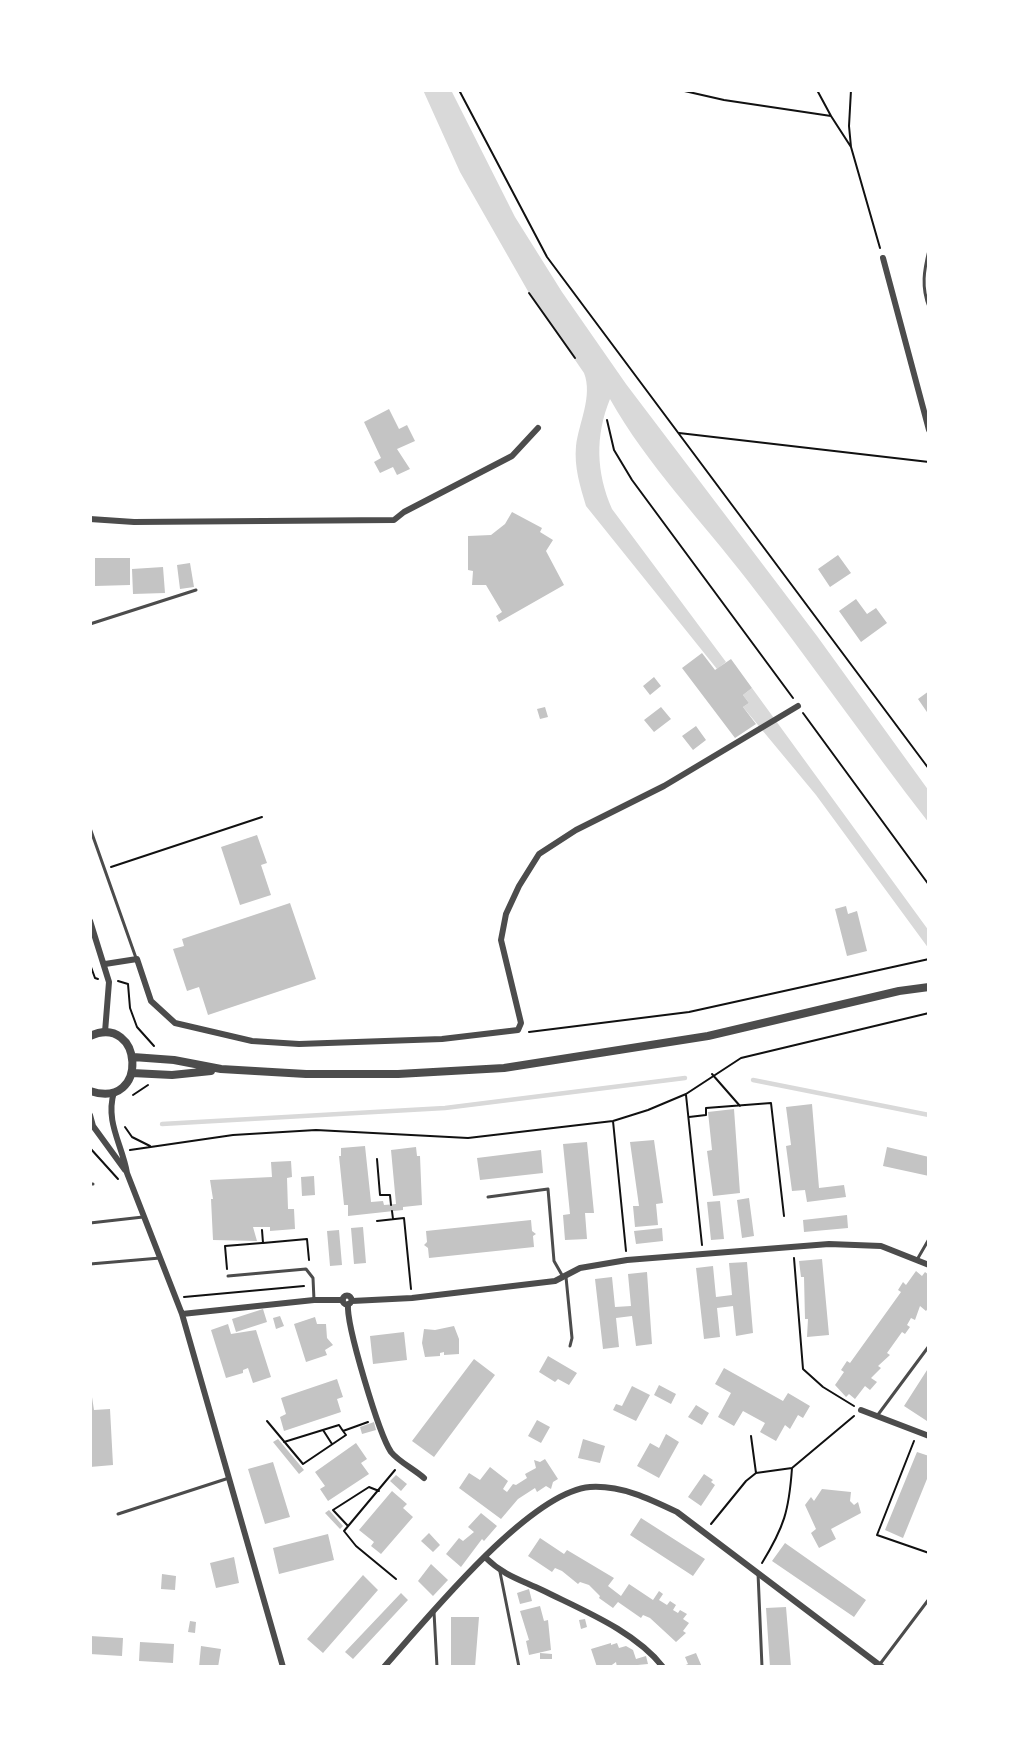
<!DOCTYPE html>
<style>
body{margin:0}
#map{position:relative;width:1019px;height:1757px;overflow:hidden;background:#fff;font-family:"IBM Plex Serif",serif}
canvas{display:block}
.frame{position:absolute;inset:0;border:92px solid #fff;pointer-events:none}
</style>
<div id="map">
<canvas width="1019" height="1757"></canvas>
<div class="frame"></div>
</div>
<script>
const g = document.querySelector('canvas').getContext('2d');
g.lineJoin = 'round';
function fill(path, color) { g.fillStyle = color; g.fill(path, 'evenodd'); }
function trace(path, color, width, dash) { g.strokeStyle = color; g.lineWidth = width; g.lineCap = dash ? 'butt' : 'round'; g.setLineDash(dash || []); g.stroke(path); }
fill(new Path2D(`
 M423 90H451L515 217 562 292 626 384 817 636 929 791V823C867 743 810 661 748 581 702 521 647 465 610 399 595 436 596 472 612 509L726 662 717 669 586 506C580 486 574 467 576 446 579 422 593 396 584 373L529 293 460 172Z
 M752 688 929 931V949L816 795 743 707 749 703 743 695Z`), '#d9d9d9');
trace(new Path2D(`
 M753 1080 929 1115
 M162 1124 445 1108 685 1078`), '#d9d9d9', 4.5);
fill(new Path2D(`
 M389 409 399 429 407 425 415 441 397 449 410 469 397 475 393 467 380 473 374 462 381 458 364 422Z
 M512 512 542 528 540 532 553 540 546 551 564 585 499 622 496 616 502 612 486 585H472L473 571 468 570V536L491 535 505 524Z
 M838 555 851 573 830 587 818 569Z
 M95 558H130V585L95 586Z
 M190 563 194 587 180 589 177 565Z
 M163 567 165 593 133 594 132 569Z
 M856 599 867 614 876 608 887 623 861 642 839 611Z
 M702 653 715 670 731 659 752 688 743 695 749 703 743 707 756 724 735 738 682 668Z
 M654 677 661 686 650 695 643 686Z
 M929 691V715L918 699Z
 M545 707 548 717 540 719 537 709Z
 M661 707 671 719 654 732 644 720Z
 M696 726 706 740 693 750 682 736Z
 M257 835 267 863 261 865 271 895 240 905 221 847Z
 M290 903 316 979 208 1015 199 987 187 991 173 949 184 946 182 939Z
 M846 906 848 914 857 911 867 951 847 956 835 909Z
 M812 1104 819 1188 844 1185 846 1197 807 1202 805 1190 792 1191 786 1146 791 1145 786 1107Z
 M734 1109 740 1193 713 1196 707 1151 712 1150 708 1112Z
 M654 1140 663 1203 656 1204 658 1225 635 1227 633 1206H639L630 1142Z
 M587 1142 594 1213H585L587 1239 565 1240 563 1215 570 1214 563 1144Z
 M365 1146 371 1202 383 1201 384 1205 396 1204 391 1150 416 1147 417 1156H420L422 1205 403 1207V1210L348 1216V1205H344L339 1156H341V1148Z
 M887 1147 929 1157V1176L883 1166Z
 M541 1150 543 1173 480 1180 477 1158Z
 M291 1161 292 1177 287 1178 288 1209H294L295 1229 270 1231V1227H253L257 1241 213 1240 211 1199H213L210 1180 272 1177 271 1162Z
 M314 1176 315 1195 302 1196 301 1177Z
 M749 1198 754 1236 742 1238 737 1200Z
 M720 1201 724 1239 711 1240 707 1202Z
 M847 1215 848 1228 804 1232 803 1220Z
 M531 1220 532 1231 536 1234 533 1236 534 1247 429 1258 428 1248 424 1245 427 1242 426 1231Z
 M363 1227 366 1263 354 1264 351 1228Z
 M662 1228 663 1241 636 1244 634 1231Z
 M339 1230 342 1265 330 1266 327 1231Z
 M822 1259 829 1335 807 1337 808 1319H805L804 1277H801L799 1261Z
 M747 1262 753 1333 736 1336 733 1306 717 1308 720 1337 704 1339 696 1268 713 1266 716 1297 732 1295 729 1263Z
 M916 1271 922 1276 925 1272 929 1275V1307L926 1311 920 1306 915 1320 911 1318 907 1325 910 1327 905 1334 902 1332 887 1353 890 1355 878 1366 881 1368 871 1378 877 1382 870 1390 865 1386 855 1399 849 1394 846 1397 835 1385 844 1372 841 1370 847 1361 850 1363 901 1292 898 1290 903 1282 906 1285Z
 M647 1272 652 1344 636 1346 632 1316 616 1318 619 1347 603 1349 595 1279 612 1277 615 1307 631 1306 628 1274Z
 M263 1309 267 1322 236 1332 232 1319Z
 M280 1316 284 1326 276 1329 273 1318Z
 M315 1317 317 1324H326L327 1338 333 1345 325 1350 327 1355 306 1362 294 1324Z
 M228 1324 231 1334 256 1330 271 1377 253 1383 248 1368 243 1370V1373L226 1378 211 1330Z
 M454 1326 459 1339V1354L444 1355V1352L440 1353V1356L425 1357 422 1343 424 1329 435 1330Z
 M404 1332 407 1360 373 1364 370 1336Z
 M548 1356 577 1373 569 1385 558 1379 555 1382 539 1372Z
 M474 1359 495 1375 434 1457 412 1441Z
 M929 1367V1417L927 1421 904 1406Z
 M724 1368 783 1401 788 1393 810 1406 803 1418 798 1415 790 1429 785 1425 776 1441 760 1432 765 1423 743 1411 734 1426 718 1417 731 1393 715 1384Z
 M337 1379 343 1397 337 1399 341 1412 284 1431 280 1417 286 1414 281 1398Z
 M90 1384 94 1410 110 1409 113 1465 90 1467Z
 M659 1385 676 1394 671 1404 654 1395Z
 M632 1386 650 1395 636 1421 613 1410 616 1404 622 1406Z
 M696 1405 709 1413 702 1425 688 1417Z
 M537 1420 550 1427 541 1443 528 1436Z
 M374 1422 376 1430 362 1434 360 1427Z
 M666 1434 679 1442 659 1478 637 1466 650 1443 659 1448Z
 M278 1439 304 1470 299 1474 273 1442Z
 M583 1439 605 1446 600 1463 578 1458Z
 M356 1443 367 1459 361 1463 369 1474 328 1501 320 1489 325 1486 315 1472Z
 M917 1452 929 1456V1474L903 1538 885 1530Z
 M545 1459 558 1479 553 1482 551 1489 546 1486 537 1492 535 1488 518 1499 501 1519 459 1488 469 1473 480 1480 490 1467 508 1481 503 1489 507 1492 513 1484 516 1485 527 1478 525 1474 536 1468 534 1460 540 1462Z
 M273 1462 290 1517 265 1524 248 1469Z
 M704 1474 713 1480 711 1482 715 1485 701 1506 688 1497Z
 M396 1475 407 1484 401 1491 390 1481Z
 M822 1489 851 1492 850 1501 854 1505 858 1502 861 1513 831 1529 836 1539 819 1548 811 1533 816 1529 805 1505 811 1497 814 1501Z
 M392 1491 407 1504 403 1508 413 1517 381 1554 371 1546 374 1542 359 1530Z
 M329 1510 343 1526 340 1529 325 1513Z
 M481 1513 497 1526 484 1541 482 1539 461 1567 446 1554 459 1538 463 1541 474 1532 468 1527Z
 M641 1518 705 1559 693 1576 630 1535Z
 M429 1533 440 1545 433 1552 421 1541Z
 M328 1534 334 1560 279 1574 273 1548Z
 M540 1538 564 1554 567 1550 614 1578 608 1586 621 1596 629 1584 653 1600 659 1591 663 1594 659 1600 667 1605 670 1601 676 1605 673 1610 678 1613 680 1610 687 1614 683 1619 689 1623 683 1631 686 1633 676 1642 650 1618 643 1615 641 1618 618 1602 613 1608 599 1598 600 1596 589 1585 580 1582 578 1584 562 1571 555 1568 552 1572 528 1556Z
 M785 1543 866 1600 854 1617 772 1561Z
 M234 1557 239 1583 216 1588 210 1563Z
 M431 1564 448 1580 433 1596 418 1581Z
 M162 1574 176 1576 175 1590 161 1589Z
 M363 1575 378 1590 323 1653 307 1639Z
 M529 1589 532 1601 520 1604 517 1593Z
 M401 1593 408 1600 353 1659 345 1652Z
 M540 1606 544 1621 548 1620 551 1650 529 1655 526 1641 529 1640 520 1611Z
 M786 1607 791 1667H770L766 1608Z
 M451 1617H479L475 1667H451Z
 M585 1619 587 1627 581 1629 579 1620Z
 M190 1621 196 1622 195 1633 188 1632Z
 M90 1636 123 1638 122 1656 90 1654Z
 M140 1642 174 1644 173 1663 139 1661Z
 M611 1643V1645L617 1643 619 1648 626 1646 633 1650 636 1659 646 1656 648 1664 617 1667 616 1662 609 1667H597L591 1649Z
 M201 1646 221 1649 218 1667H199Z
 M540 1653 552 1654V1659H540Z
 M696 1653 702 1667H681L688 1664 685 1657Z`), '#c4c4c4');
trace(new Path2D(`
 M459 90 547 257 929 769
 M680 90 724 100 831 116 851 147
 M817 90 831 116
 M851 90 849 126 851 147 880 248
 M529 293 575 358
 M607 420 614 450 632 480 793 698
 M679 433 929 462
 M803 713 929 885
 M111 867 262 817
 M91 967 95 978 98 979
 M118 981 128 984 130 1008 137 1027 154 1046
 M529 1032 689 1012 929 959
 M712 1074 740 1106
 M133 1095 148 1085
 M686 1095 702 1245
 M689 1117 706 1115V1108L771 1103 784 1216
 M613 1121 626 1251
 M125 1127 132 1137 150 1146
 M90 1148 118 1179
 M130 1150 233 1135 316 1130 468 1138 613 1121 648 1110 686 1094 741 1058 929 1013
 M377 1159 380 1195H390L391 1205
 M392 1211 393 1219
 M377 1221 404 1218 411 1289
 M262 1230 263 1243 307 1239 309 1260
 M794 1258 803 1369 823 1387 854 1406
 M227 1269 225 1246 262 1243
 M184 1297 304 1286
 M267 1421 303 1464 346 1435 343 1431 368 1422
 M323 1430 332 1444
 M751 1436 756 1473
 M914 1441 877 1535 929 1553
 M284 1442 339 1425 343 1431
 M395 1470 344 1531 356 1546 396 1579
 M711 1524 746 1481 756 1473 792 1468
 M348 1526 333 1510 369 1487 379 1491
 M762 1563C784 1527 789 1511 792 1468L854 1416`), '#111', 2);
trace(new Path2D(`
 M929 250C924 270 921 287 929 307
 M90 624 196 590
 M90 828 136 958
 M90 1184H93
 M488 1197 548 1189 554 1261 562 1275
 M90 1223 143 1217
 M918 1258 929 1239
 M90 1264 160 1258
 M228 1276 306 1269 313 1278 314 1300
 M566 1277 572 1338 570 1346
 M877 1416 929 1346
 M118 1514 229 1478
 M500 1572 519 1667
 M758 1573 762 1667
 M434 1612 437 1667
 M880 1664 929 1599`), '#4c4c4c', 3);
trace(new Path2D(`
 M883 258 929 430
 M90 519 134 522 394 520 404 512 512 456 538 428
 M90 921 109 982 105 1032
 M105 964 137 959 151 1001 175 1023 252 1041 299 1044 442 1039 518 1030 521 1023 501 940 506 914 519 886 539 854 576 830 664 786 798 706
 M114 1092C105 1122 122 1144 127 1173L182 1314 283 1667
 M90 1115 93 1126 125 1170
 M342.5 1300a4.5 4.5 0 1 1 9 0a4.5 4.5 0 1 1-9 0Z
 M352 1301 412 1298 555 1281 580 1268 627 1260 829 1244 881 1246 929 1265
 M348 1304C346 1325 379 1434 391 1452 398 1461 415 1470 424 1478
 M182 1314 314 1300H343
 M861 1410 929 1436
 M486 1558C503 1575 521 1580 542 1590 582 1610 635 1631 663 1667
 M384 1667C426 1620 529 1492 590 1487 621 1485 650 1499 677 1512L882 1667`), '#4c4c4c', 6);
trace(new Path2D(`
 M90 1036C143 1012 150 1111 90 1091
 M133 1057 174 1060 221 1069 306 1074H398L504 1068 708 1036 899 991 929 987
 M132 1073 172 1075 211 1071`), '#4c4c4c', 8);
</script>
